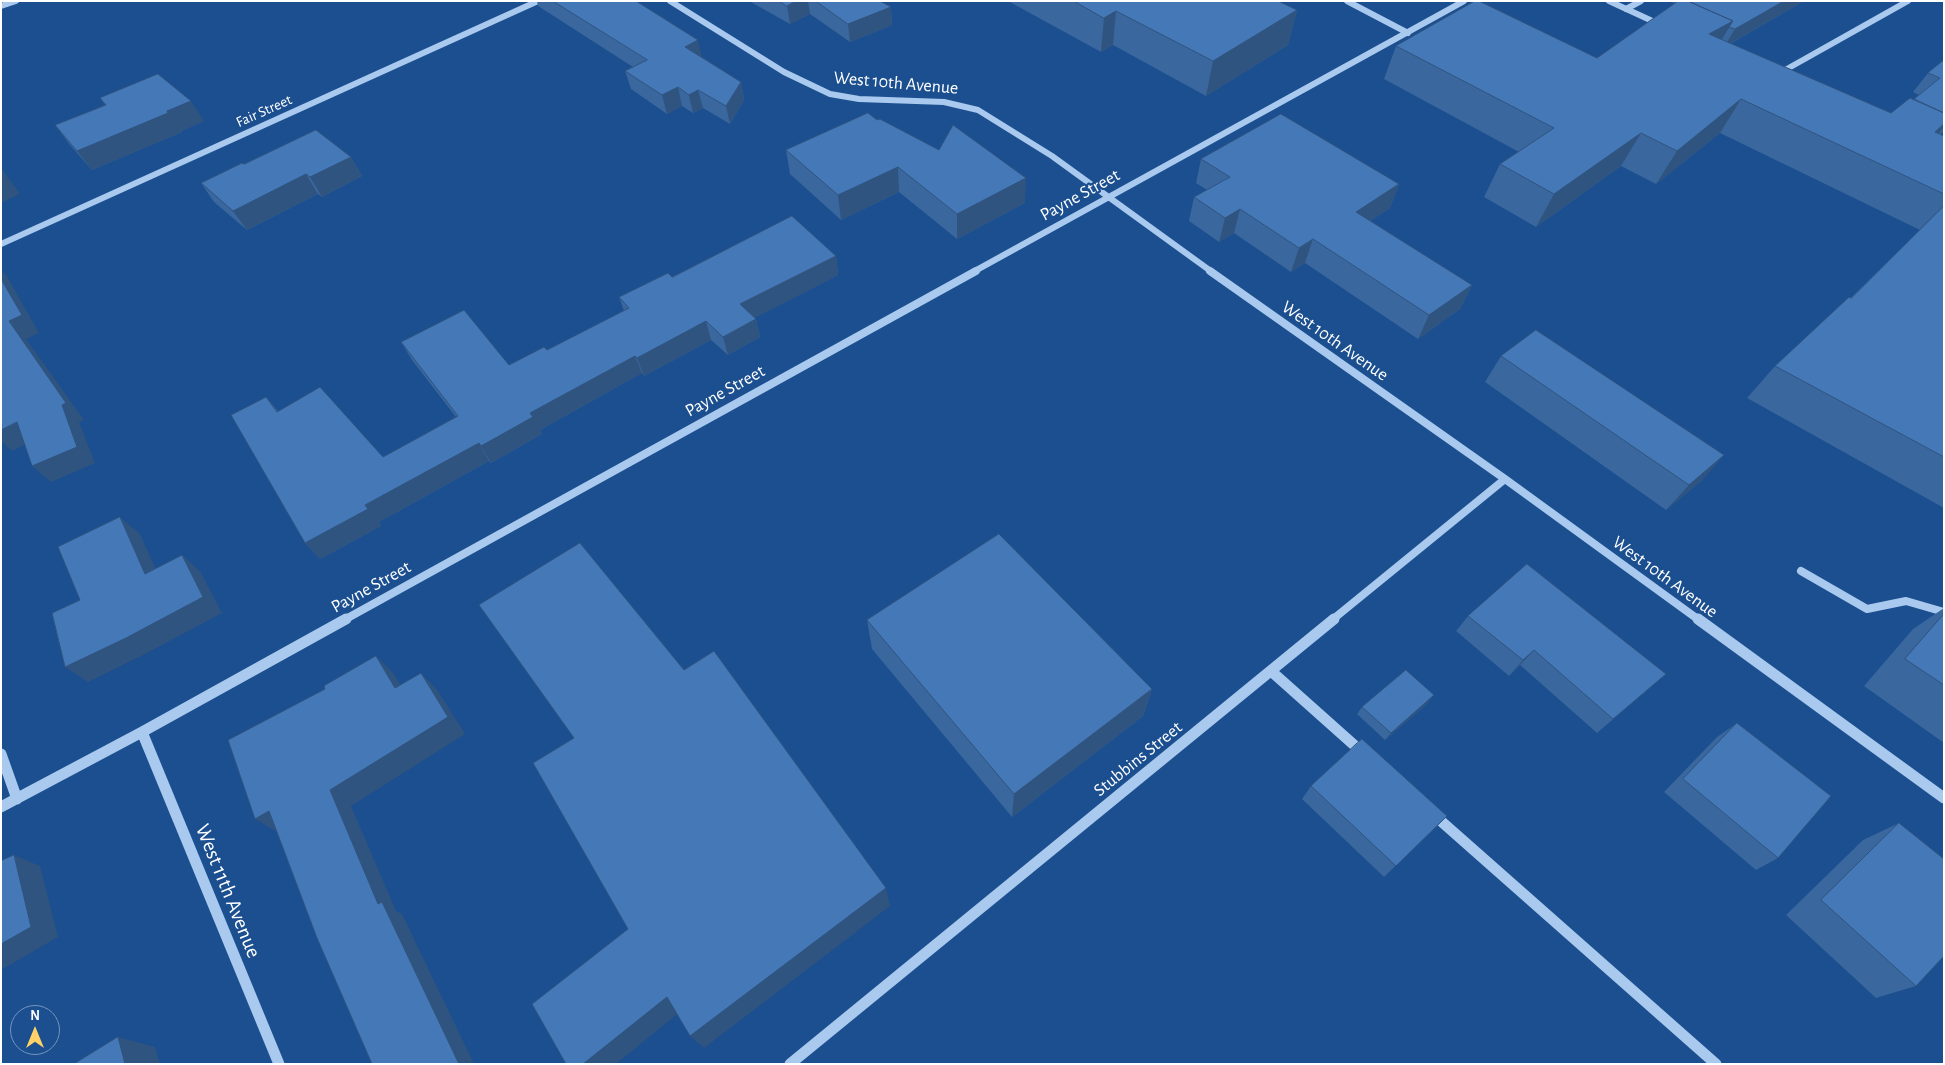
<!DOCTYPE html>
<style>
body{margin:0}
#map{position:relative;width:1945px;height:1065px;overflow:hidden;background:#1b4f8f;font-family:"Alegreya Sans",sans-serif}
canvas{display:block}
.frame{position:absolute;inset:0;border:2px solid #fff;pointer-events:none}
.north{position:absolute;left:10px;top:1005px;width:50px;height:50px;box-sizing:border-box;background:#1b4f8f;border:1px solid #7695bc;border-radius:50%;rotate:0deg;font-size:14px;font-weight:700;line-height:20px;text-align:center;color:#fff}
.north::after{content:'';display:block;margin:auto;width:18px;height:22px;background:#ffd166;clip-path:polygon(50% 0,100% 100%,50% 72%,0 100%)}
</style>
<div id="map">
<canvas width="1945" height="1065"></canvas>
<div class="frame"></div>
<div class="north">N</div>
</div>
<script>
const g = document.querySelector('canvas').getContext('2d');
g.lineJoin = 'round';
function trace(path, color, width, dash) { g.strokeStyle = color; g.lineWidth = width; g.lineCap = dash ? 'butt' : 'round'; g.setLineDash(dash || []); g.stroke(path); }
function fill(path, color) { g.fillStyle = color; g.fill(path, 'evenodd'); }
function drawText(font, color, halo, rows, align = 'center') {
  g.font = font + ' "Alegreya Sans",sans-serif'; g.lineWidth = 4.5; g.setLineDash([]); g.textBaseline = 'middle'; g.strokeStyle = halo; g.fillStyle = color; for (const [text, x, y, turn = 0] of rows) {
    g.save(); g.translate(x, y); g.rotate((+turn || 0) * Math.PI / 180); g.textAlign = isNaN(turn) ? turn : align; if (halo) g.strokeText(text, 0, 0); g.fillText(text, 0, 0); g.restore();
  }
}
trace(new Path2D(`
 M670 1 784 72 830 94 859 99 944 102 978 110 1052 156 1212 272
 M1347 1 1408 33
 M1609 1 1661 25
 M1 6 16 1
 M1626 9 1641 1
 M1778 74 1908 1
 M1 244 538 1
 M973 272 1464 1`), '#a9c9ee', 6);
trace(new Path2D(`
 M1210 271 1505 479 1699 620
 M1801 571 1867 609 1906 601 1944 612
 M344 620 976 271
 M1332 620 1505 479`), '#a9c9ee', 8);
trace(new Path2D(`
 M1698 619 1944 798
 M1271 671 1363 753
 M142 732 279 1064
 M1 754 17 799
 M1 807 142 732 346 619
 M1433 814 1716 1064
 M790 1064 1334 619`), '#a9c9ee', 11);
fill(new Path2D(`
 M537 1H636L702 57 741 82 744 100 730 124 703 108 693 113 682 106 667 114 631 89 625 71 633 67 538 6Z
 M749 1H880L891 7 892 25 850 42 810 14 790 24Z
 M1008 1H1278L1297 10 1288 45 1206 96 1113 45 1101 52Z
 M1670 1H1804L1730 44 1891 113 1914 99 1919 95 1913 92 1928 73 1944 60V133L1941 135 1944 136V508L1747 398 1775 366 1851 298 1920 230 1720 133 1656 184 1621 166 1536 227 1484 197 1500 164 1519 152 1384 79 1396 46 1597 58 1675 4Z
 M100 98 204 121 181 131 182 132 92 170 70 145 55 125 105 105Z
 M877 120 939 150 1025 203 957 239 899 192 841 220 790 174 786 150Z
 M351 157 362 176 322 197 318 194 247 230 214 202 201 183 244 164Z
 M1201 159 1399 184 1390 208 1370 221 1472 285 1460 309 1418 339 1305 263 1291 272 1234 233 1219 242 1189 221 1194 197 1207 190 1196 183Z
 M836 256 838 275 754 318 756 319 760 337 728 355 711 340 644 376 642 373 540 430 542 434 491 463 489 461 379 522 381 526 320 559 305 543 266 397 278 411 383 457 456 417 412 360 401 342 509 365 547 350 624 311 619 297 672 277Z
 M1501 356 1724 455 1701 481 1666 510 1485 382Z
 M1944 608V743L1864 686 1913 629Z
 M1468 616 1666 674 1597 733 1520 665 1509 676 1456 631Z
 M867 620 1152 689 1143 716 1012 817 872 649Z
 M1428 703 1385 740 1357 714 1362 707Z
 M1737 723 1778 858 1756 870 1664 792 1717 737Z
 M1311 786 1447 816 1384 877 1302 799Z
 M1899 823 1916 986 1876 998 1786 915 1863 840Z`), '#3a679d');
fill(new Path2D(`
 M796 1H808L810 14 790 24 787 6Z
 M1784 1H1804L1724 47 1735 29Z
 M891 7 892 25 850 42 848 24Z
 M1297 10 1288 45 1206 96 1213 61Z
 M1116 11 1113 45 1101 52 1104 18Z
 M1733 21 1713 54 1709 34Z
 M698 40 702 58 685 47Z
 M741 82 744 100 730 124 726 106Z
 M678 87 682 106 667 114 662 95Z
 M698 90 703 108 693 113 689 95Z
 M1741 99 1720 133 1656 184 1677 151Z
 M191 101 204 121 181 131 182 132 92 170 77 151Z
 M1944 124V127L1925 150 1935 132Z
 M1944 130V133L1933 142Z
 M1641 133 1621 166 1536 227 1554 194Z
 M351 157 362 176 322 197 310 177Z
 M898 167 899 192 841 220 838 195Z
 M1 168 20 194 1 203Z
 M306 174 318 194 247 230 233 211Z
 M1026 178 1025 203 957 239V214Z
 M1399 184 1390 208 1347 236 1356 212Z
 M1240 209 1234 233 1219 242 1225 218Z
 M1313 239 1305 263 1291 272 1299 248Z
 M836 256 838 275 745 323 740 304Z
 M1 270 7 276 39 333 26 339 84 420 79 422 95 463 51 482 32 466 1 279Z
 M1472 285 1460 309 1418 339 1429 315Z
 M756 319 760 337 728 355 723 337Z
 M706 321 711 340 644 376 637 358Z
 M635 356 642 373 540 430 542 434 491 463 481 446 530 413Z
 M17 422 36 439 12 451 1 441V430Z
 M479 443 489 461 379 522 381 526 320 559 305 543 365 505Z
 M1724 455 1701 481 1666 510 1689 485Z
 M120 517 140 534 165 590 145 574Z
 M182 555 200 571 222 613 147 653 88 682 65 667Z
 M1534 650 1520 665 1509 676 1523 660Z
 M376 656 394 674 413 706 395 688Z
 M421 673 438 691 465 734 351 806 396 911 402 914 474 1064H459L378 904 330 790Z
 M1152 689 1143 716 1012 817 1014 794Z
 M1434 695 1428 703 1385 740 1391 733Z
 M269 811 279 833 255 819Z
 M14 855 40 866 58 937 1 970V944Z
 M886 888 890 906 704 1048 690 1036Z
 M667 997 682 1010 616 1064H583Z
 M118 1037 155 1047 160 1064H125Z`), '#305480');
const building = new Path2D(`
 M553 1H636L698 40 685 47 741 82 726 106 698 90 689 95 678 87 662 95 625 71 647 60Z
 M779 1H796L787 6Z
 M816 1H880L891 7 848 24Z
 M1074 1H1278L1297 10 1213 61 1116 11 1104 18Z
 M1475 1H1479L1597 58 1678 1H1688L1733 21 1709 34 1891 113 1910 98 1944 113V124L1935 132 1944 136V194L1741 99 1677 151 1641 133 1554 194 1500 164 1554 128 1396 46Z
 M1691 1H1784L1735 29 1729 27 1733 21 1690 2Z
 M1944 60V113L1914 99 1940 78 1928 73Z
 M158 74 191 101 167 111 168 113 77 151 55 125 106 105 100 98Z
 M868 113 877 120 880 119 939 150 953 125 1026 178 957 214 898 167 838 195 786 150Z
 M1281 114 1399 184 1356 212 1472 285 1429 315 1313 239 1299 248 1240 209 1225 218 1194 197 1230 177 1201 159Z
 M316 130 351 157 310 177 306 174 233 211 201 183 242 163 244 164Z
 M1944 206V457L1775 366 1849 297 1851 298Z
 M792 216 836 256 740 304 756 319 723 337 706 321 637 358 635 356 530 413 533 417 481 446 479 443 365 505 368 509 305 543 231 415 266 397 277 412 320 387 383 457 458 416 401 342 464 310 509 365 544 347 547 350 629 308 619 297 668 273 672 277Z
 M1 279 22 315 9 321 66 403 62 405 77 447 32 466 17 422 1 430Z
 M1536 330 1724 455 1689 485 1501 356Z
 M120 517 145 574 182 555 203 597 126 638 65 667 52 613 80 600 58 547Z
 M999 534 1152 689 1014 794 867 620Z
 M580 543 684 670 714 651 886 888 690 1036 667 997 583 1064H566L532 1004 628 929 533 763 574 738 479 605Z
 M1527 564 1666 674 1613 719 1534 650 1523 660 1468 616Z
 M1944 614V685L1905 659Z
 M376 656 395 688 421 673 448 717 330 790 378 904 382 902 459 1064H372L317 938 269 811 255 819 228 740 325 689 324 686Z
 M1406 670 1434 695 1391 733 1362 707Z
 M1737 723 1831 796 1778 858 1683 779Z
 M1362 739 1447 816 1396 866 1311 786Z
 M1899 823 1944 859V956L1916 986 1821 900Z
 M14 855 31 927 1 944V861Z
 M118 1037 125 1064H74Z`);
fill(building, '#4478b7');
trace(building, '#305480', 1);
drawText('15px', '#fff', '#1b4f8f', [
 ["Fair Street",264,111,-24]
]);
drawText('18px', '#fff', '#1b4f8f', [
 ["West 10th Avenue",896,83,5],
 ["Payne Street",1080,195,-29],
 ["West 10th Avenue",1335,341,35],
 ["Payne Street",725,391,-29],
 ["West 10th Avenue",1665,577,36],
 ["Payne Street",371,587,-29],
 ["Stubbins Street",1138,759,-39]
]);
drawText('21px', '#fff', '#1b4f8f', [
 ["West 11th Avenue",228,891,68]
]);
</script>
